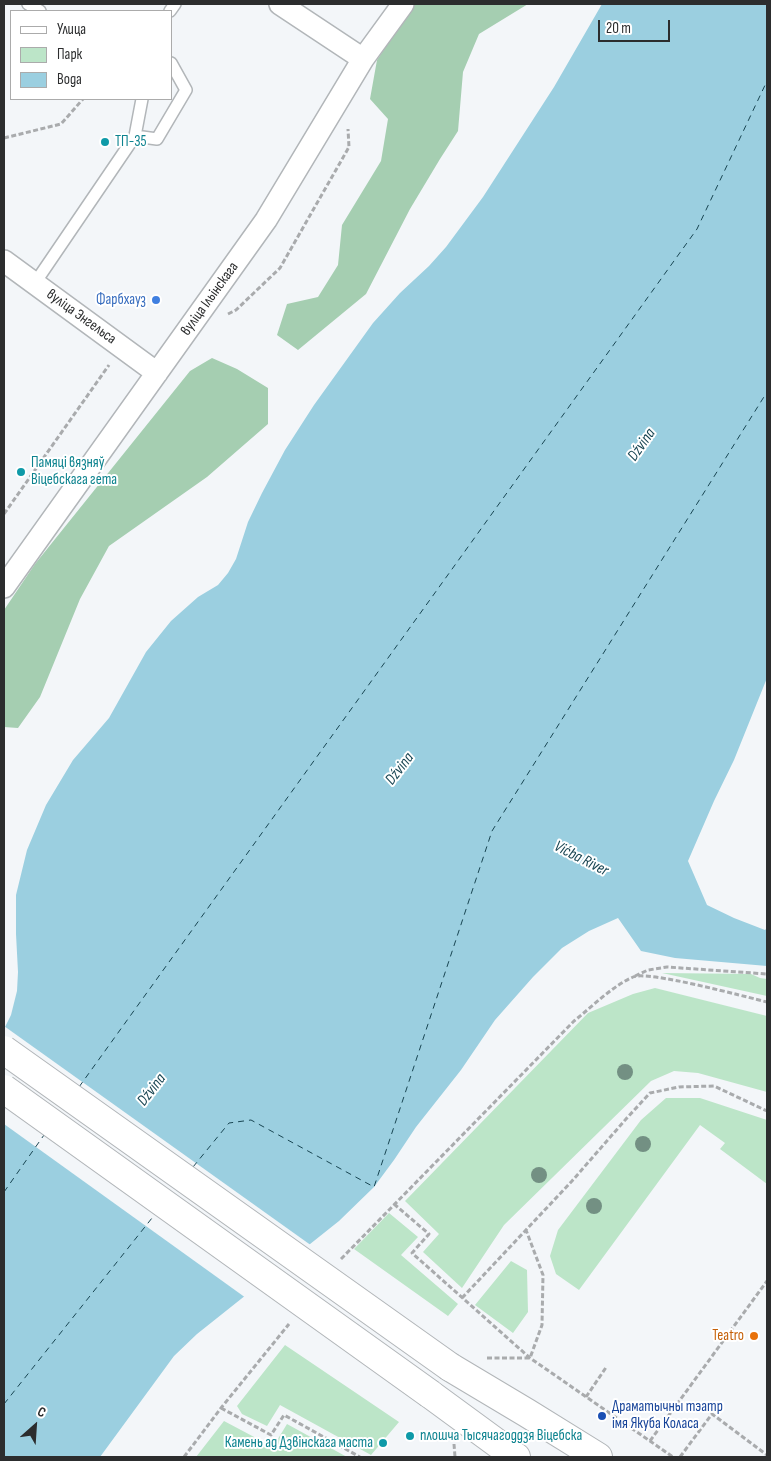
<!DOCTYPE html>
<meta charset="utf-8">
<style>
body{margin:0}
#map{position:relative;width:771px;height:1461px;overflow:hidden;background:#f3f6f9;font-family:"Sofia Sans Condensed",sans-serif}
canvas{display:block}
.frame{position:absolute;inset:0;border:5px solid #2c2d2e;pointer-events:none}
.legend{position:absolute;left:10px;top:10px;width:162px;height:90px;box-sizing:border-box;background:#fff;border:1px solid #ababab;margin:0;padding:6px 9px;list-style:none;font-size:15px;color:#2c2d2e}
.legend li{display:flex;align-items:center;gap:10px;height:25px}
.legend b{width:25px;border:1px solid #ababab}
.north{position:absolute;left:10px;top:1401px;width:50px;height:50px;-webkit-text-stroke:4px #fff;paint-order:stroke;rotate:26deg;font-size:14px;font-weight:700;line-height:20px;text-align:center;color:#2c2d2e}
.north::after{content:'';display:block;margin:auto;width:18px;height:22px;background:#2c2d2e;clip-path:polygon(50% 0,100% 100%,50% 72%,0 100%)}
.scale{position:absolute;left:598px;top:20px;width:72px;height:22px;box-sizing:border-box;border:2px solid #2c2d2e;border-top:0;padding-left:6px;font-size:15px;line-height:18px;white-space:nowrap;color:#2c2d2e;-webkit-text-stroke:4px #fff;paint-order:stroke}
</style>
<div id="map">
<canvas width="771" height="1461"></canvas>
<div class="frame"></div>
<ul class="legend">
<li><b style="height:6px;background:#fff"></b>Улица</li>
<li><b style="height:14px;background:#bce5c8"></b>Парк</li>
<li><b style="height:14px;background:#9bcfe0"></b>Вода</li>
</ul>
<div class="north">С</div>
<div class="scale">20 m</div>
</div>
<script>
const g = document.querySelector('canvas').getContext('2d');
g.lineJoin = 'round';
function fill(path, color) { g.fillStyle = color; g.fill(path, 'evenodd'); }
function trace(path, color, width, dash) { g.strokeStyle = color; g.lineWidth = width; g.lineCap = dash ? 'butt' : 'round'; g.setLineDash(dash || []); g.stroke(path); }
function drawText(font, color, halo, rows, align = 'center') {
  g.font = font + ' "Sofia Sans Condensed",sans-serif'; g.lineWidth = 4; g.setLineDash([]); g.textBaseline = 'middle'; g.strokeStyle = halo; g.fillStyle = color; for (const [text, x, y, turn = 0] of rows) {
    g.save(); g.translate(x, y); g.rotate((+turn || 0) * Math.PI / 180); g.textAlign = isNaN(turn) ? turn : align; if (halo) g.strokeText(text, 0, 0); g.fillText(text, 0, 0); g.restore();
  }
}
fill(new Path2D(`
 M662 973 751 974 760 978 767 979V996Z
 M655 988 767 1016V1092L698 1073 674 1071 651 1081 504 1225 462 1288 423 1252 439 1234 405 1201 588 1013 633 994Z
 M666 1098H700L767 1120V1184L720 1149 725 1143 700 1125 579 1290 556 1274 550 1256 558 1230 641 1120Z
 M389 1213 418 1237 401 1255 458 1304 448 1316 354 1249Z
 M511 1261 527 1270 528 1312 513 1333 475 1305Z
 M285 1345 399 1422 371 1455 280 1405 267 1426 242 1414 237 1406Z
 M224 1421 273 1447 287 1424 347 1457H196Z`), '#bce5c8');
fill(new Path2D(`
 M414 4H528L479 34 463 72 458 131 440 159 410 209 366 294 298 350 277 335 287 304 318 297 338 265 342 225 381 161 388 119 370 99 377 60Z
 M212 358 237 369 268 388V424L207 477 109 546 80 599 40 697 18 728 4 727V610L35 564 190 371Z`), '#a5ceb1');
fill(new Path2D(`
 M602 4H767V678L734 760 714 801 688 861 707 905 734 918 765 930 767 928V966L675 958 641 951 618 918 589 931 562 948 533 977 495 1020 461 1070 416 1127 394 1160 374 1187 339 1221 197 1334 174 1356 100 1457H4V1029L11 1015 17 991 18 972 16 934V895L27 850 46 805 73 760 109 718 146 652 171 621 198 597 218 585 228 573 236 559 248 522 262 493 285 450 314 405 373 323 400 293 429 266 446 247 483 197 554 87Z`), '#9bcfe0');
fill(new Path2D(`
 M4 1026 312 1246 246 1298 4 1124Z`), '#f3f6f9');
trace(new Path2D(`
 M79 1087 697 229 767 81
 M193 1167 229 1123 251 1120 374 1187 492 831 767 392
 M4 1192 44 1135
 M4 1404 156 1213`), '#194653', 1, [6, 5]);
const lane = new Path2D(`
 M28 4 40 11
 M170 11 175 4
 M135 136 157 139 186 90 171 63
 M35 283 135 136 142 99`);
const street = new Path2D(`
 M280 4 363 59
 M4 261 157 373
 M4 587 266 220 363 59 403 4`);
const primary = new Path2D(`
 M450 1367 527 1413 598 1457
 M430 1394 516 1457`);
trace(lane, '#b2b6b9', 14);
trace(street, '#b2b6b9', 24);
trace(primary, '#b2b6b9', 30);
trace(new Path2D(`
 M4 138 61 124 83 99
 M228 314 236 310 280 268 349 147 348 129
 M4 514 109 365
 M635 976 648 970 667 967 767 974
 M394 1204 429 1234 412 1253 530 1358 673 1457
 M341 1259 574 1021C593 1006 611 987 633 977 647 970 746 997 767 1002
 M462 1298 572 1181 626 1119 650 1093 679 1087 714 1086 767 1111
 M487 1358H530L542 1325 543 1275 526 1230
 M586 1397 607 1366
 M221 1408 271 1435 284 1415 360 1457
 M650 1441 767 1281
 M454 1444 455 1457
 M184 1457 221 1408 289 1324
 M680 1457 712 1414 767 1455`), '#a9abad', 3, [5, 2.5]);
trace(lane, '#fff', 11);
trace(street, '#fff', 21);
trace(primary, '#fff', 28);
const primaryBridge = new Path2D(`
 M4 1050 450 1367
 M4 1089 430 1394`);
trace(primaryBridge, '#b2b6b9', 30, []);
trace(primaryBridge, '#fff', 28);
g.fillStyle = '#739083';
for (const [x, y] of [
 [625,1072],
 [643,1144],
 [539,1175],
 [594,1206]
]) { g.beginPath(); g.arc(x, y, 8, 0, 2 * Math.PI); g.fill(); }
for (const [x, y, r, color] of [
 [105,142,5,"#0f9aa8"],
 [156,300,5,"#3f7fe0"],
 [21,472,5,"#0f9aa8"],
 [754,1336,5,"#e8710a"],
 [602,1416,5,"#1a4fb4"],
 [410,1436,5,"#0f9aa8"],
 [383,1443,5,"#0f9aa8"]
]) { const dot = new Path2D(); dot.arc(x, y, r, 0, 2 * Math.PI); g.fillStyle = color; g.fill(dot); trace(dot, '#fff', 2); }
drawText('15px', '#0d838f', '#fff', [
 ["ТП-35",115,142],
 ["Памяці вязняў",31,463],
 ["Віцебскага гета",31,480],
 ["плошча Тысячагоддзя Віцебска",420,1436],
 ["Камень ад Дзвінскага маста",373,1443,"right"]
], 'left');
drawText('15px', '#2c2d2e', '#fff', [
 ["вуліца Ільінскага",210,299,-54],
 ["вуліца Энгельса",81,317,36]
]);
drawText('15px', '#366cbe', '#fff', [
 ["Фарбхауз",146,300]
], 'right');
drawText('15px', '#c56008', '#fff', [
 ["Teatro",744,1336]
], 'right');
drawText('15px', '#164399', '#fff', [
 ["Драматычны тэатр",612,1407],
 ["імя Якуба Коласа",612,1424]
], 'left');
drawText('italic 16px', '#194653', '#fff', [
 ["Dźvina",642,445,-55],
 ["Dźvina",400,769,-52],
 ["Vićba River",581,859,27],
 ["Dźvina",152,1090,-52]
]);
</script>
